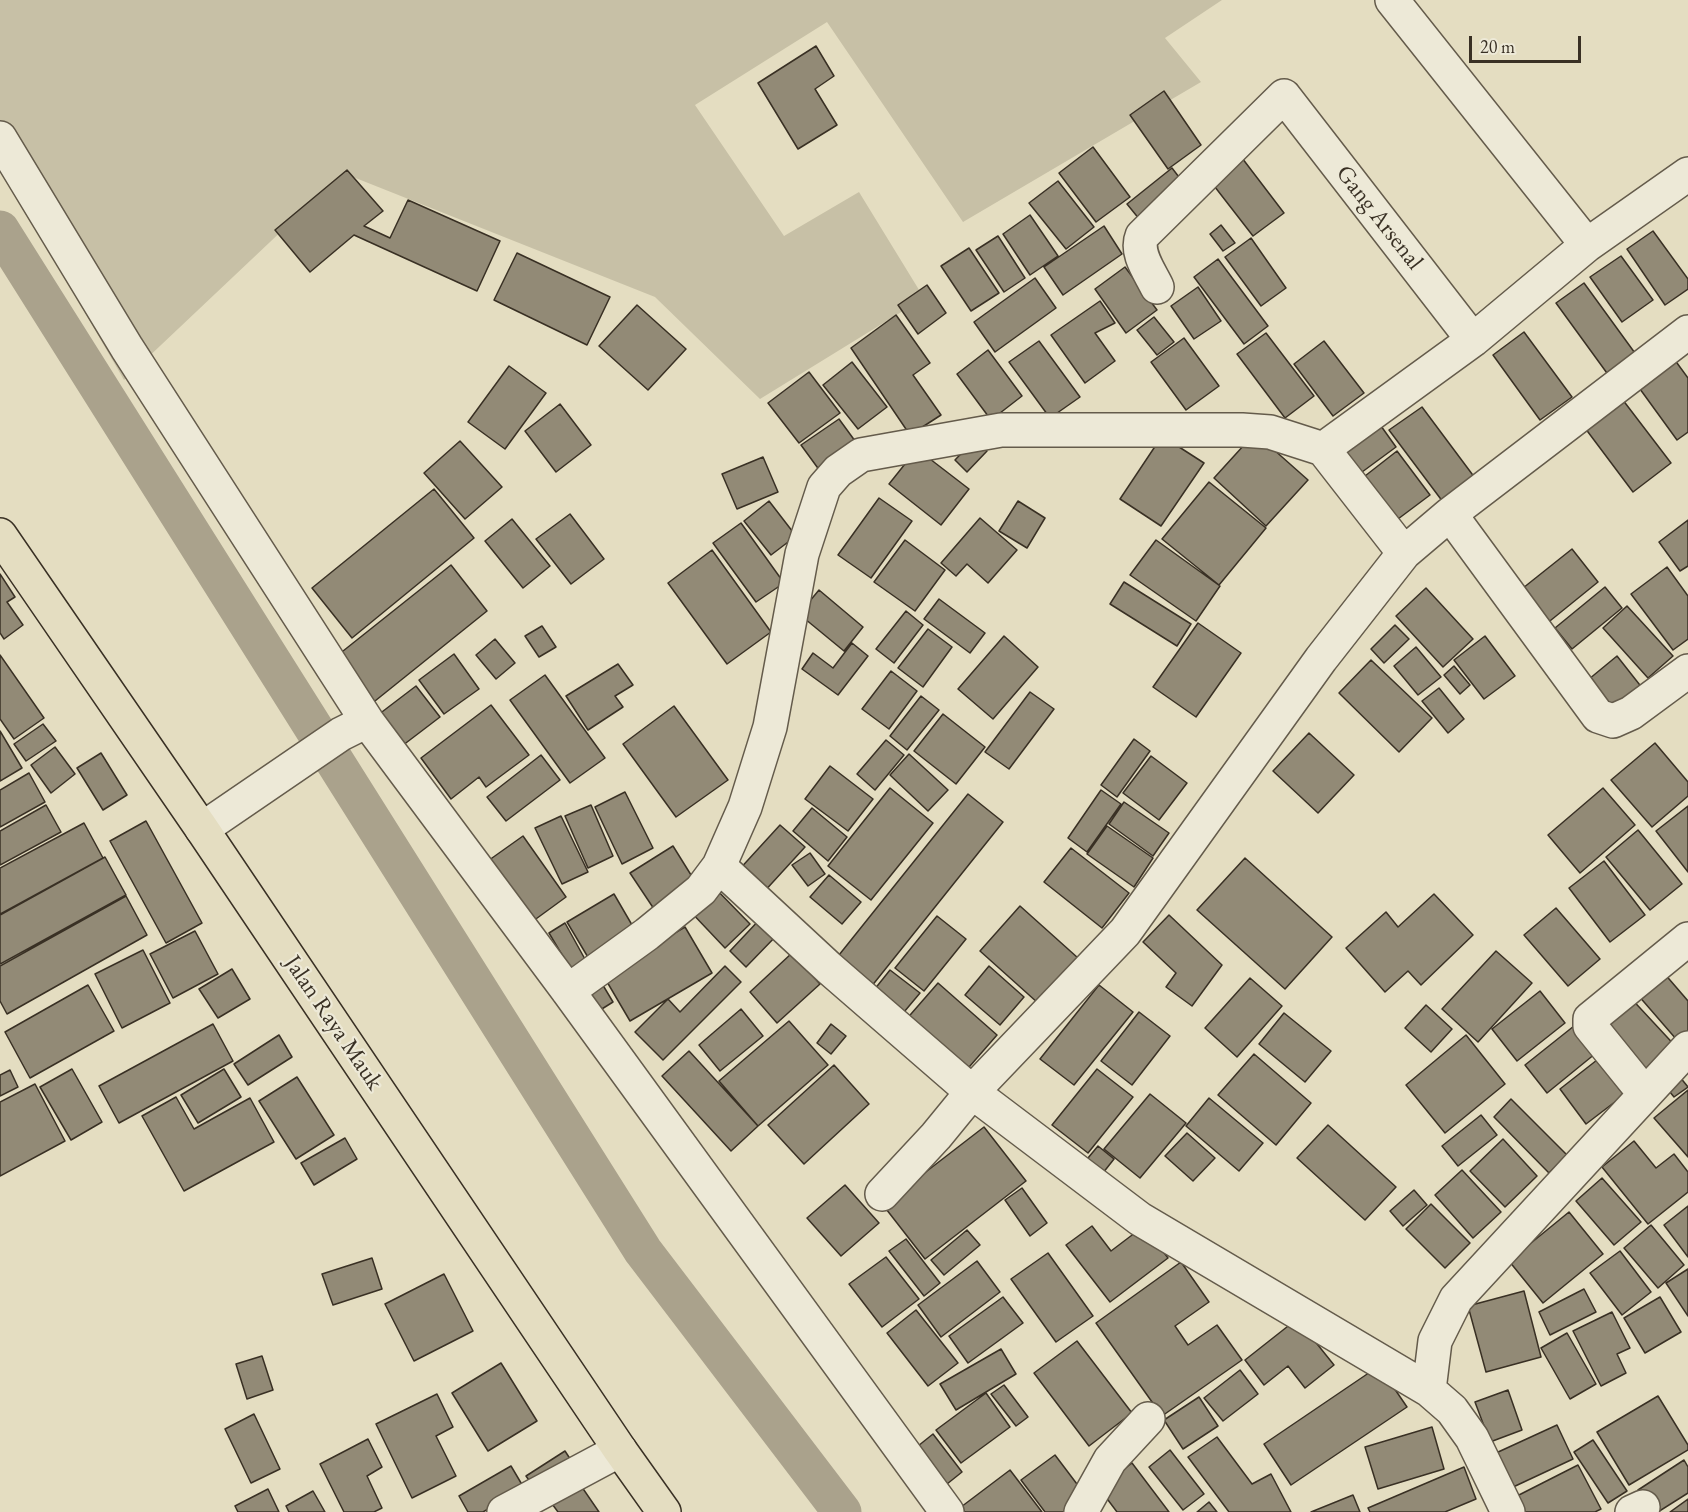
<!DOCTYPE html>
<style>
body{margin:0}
#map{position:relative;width:1688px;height:1512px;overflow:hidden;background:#e4ddc1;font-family:"EB Garamond",serif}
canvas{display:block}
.scale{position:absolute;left:1469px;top:36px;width:112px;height:27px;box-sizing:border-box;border:3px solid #393024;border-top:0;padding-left:8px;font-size:18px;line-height:21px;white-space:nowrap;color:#393024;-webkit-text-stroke:4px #ede9d7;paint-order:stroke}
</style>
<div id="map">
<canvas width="1688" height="1512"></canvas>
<div class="scale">20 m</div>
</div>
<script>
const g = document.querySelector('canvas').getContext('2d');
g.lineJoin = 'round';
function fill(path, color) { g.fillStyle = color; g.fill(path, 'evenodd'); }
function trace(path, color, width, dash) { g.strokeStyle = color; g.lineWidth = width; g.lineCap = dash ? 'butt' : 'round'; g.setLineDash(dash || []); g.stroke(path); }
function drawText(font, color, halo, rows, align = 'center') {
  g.font = font + ' "EB Garamond",serif'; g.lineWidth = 4.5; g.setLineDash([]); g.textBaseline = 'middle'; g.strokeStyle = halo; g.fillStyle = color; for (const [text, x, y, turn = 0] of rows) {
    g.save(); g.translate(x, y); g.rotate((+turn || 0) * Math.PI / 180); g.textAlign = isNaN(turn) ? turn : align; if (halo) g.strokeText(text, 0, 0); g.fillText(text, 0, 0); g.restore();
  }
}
fill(new Path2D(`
 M0 0H1222L1165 38 1201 82 963 222 827 22 695 105 784 236 859 192 924 298 760 399 655 297 343 173 124 380 0 166Z`), '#c7c0a6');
trace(new Path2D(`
 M0 230 643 1251 842 1512`), '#aaa28c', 39);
const building = new Path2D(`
 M816 46 834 76 815 89 837 125 798 149 758 83Z
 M1164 91 1201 145 1168 169 1130 115Z
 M1093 147 1130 197 1096 222 1059 173Z
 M1239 154 1284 213 1253 236 1208 178Z
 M1172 168 1185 185 1140 220 1127 204Z
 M347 170 383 211 364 226 390 238 408 200 500 241 477 291 354 235 310 272 275 230Z
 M1058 181 1094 227 1066 249 1029 203Z
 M1030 215 1058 256 1030 275 1003 234Z
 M1221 225 1235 243 1223 251 1210 234Z
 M1104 226 1122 254 1063 295 1044 267Z
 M1653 231 1688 279V289L1665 305 1627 249Z
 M998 236 1025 278 1004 292 976 250Z
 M1251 238 1286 288 1261 306 1225 257Z
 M969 248 999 293 971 311 941 266Z
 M517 253 610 297 587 345 494 300Z
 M1621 256 1653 300 1622 322 1590 277Z
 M1218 259 1268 326 1244 344 1194 277Z
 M1125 267 1157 310 1126 333 1095 289Z
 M1035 278 1056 308 995 352 974 322Z
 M1584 283 1640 360 1612 380 1556 303Z
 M927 285 946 313 918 334 898 305Z
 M1198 287 1221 321 1194 339 1171 306Z
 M1100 301 1115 323 1095 333 1115 361 1085 383 1051 335Z
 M637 305 686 349 648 390 599 346Z
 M896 315 930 363 913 375 941 415 910 435 851 348Z
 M1154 317 1174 342 1157 355 1137 330Z
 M1524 332 1572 397 1540 420 1493 355Z
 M1266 333 1314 396 1285 418 1237 354Z
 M1184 338 1219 386 1186 410 1151 362Z
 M1039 341 1080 397 1050 418 1009 362Z
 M1324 341 1364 393 1333 416 1294 364Z
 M988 350 1022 396 991 420 957 374Z
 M1669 352 1688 378V432L1677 440 1632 378Z
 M852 362 887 407 858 429 823 385Z
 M509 366 546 393 505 449 468 422Z
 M809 372 840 413 799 443 768 403Z
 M1616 391 1671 463 1633 492 1579 420Z
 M560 404 591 445 556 472 525 431Z
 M1422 407 1478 482 1446 506 1389 430Z
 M839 419 858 445 820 471 801 445Z
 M1376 419 1396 447 1358 475 1338 447Z
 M1255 433 1308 480 1266 526 1214 478Z
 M1162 436 1204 463 1161 526 1120 499Z
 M975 439 987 451 967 472 955 460Z
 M460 441 502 487 465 519 424 473Z
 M917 449 969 489 941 525 889 484Z
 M1397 451 1430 495 1398 519 1365 476Z
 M763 457 778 492 737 509 722 474Z
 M1209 482 1266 528 1219 585 1162 539Z
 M434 489 474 538 352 638 312 588Z
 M879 498 912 521 871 578 838 555Z
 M769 501 796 536 771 555 744 521Z
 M1018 501 1045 518 1027 548 999 531Z
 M570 514 604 559 571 584 536 539Z
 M980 518 1017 550 988 583 967 564 956 576 941 563Z
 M512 519 550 566 523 588 485 541Z
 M1688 520V566L1680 571 1659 542Z
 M741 523 784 583 756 602 713 543Z
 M905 540 945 570 915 611 874 582Z
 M1156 540 1220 586 1196 621 1130 575Z
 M1572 549 1598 582 1540 629 1513 596Z
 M712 550 771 632 727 664 668 583Z
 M451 565 487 611 370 705 333 659Z
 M1667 567 1688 596V639L1673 650 1631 594Z
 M0 574 15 597 7 602 23 625 4 639 0 633Z
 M1124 582 1191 624 1177 646 1110 604Z
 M1605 587 1622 608 1572 649 1555 628Z
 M1426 588 1473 639 1443 667 1396 616Z
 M819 590 863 627 844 651 799 614Z
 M939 599 985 633 970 653 924 619Z
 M1627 606 1673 656 1648 678 1603 628Z
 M906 611 923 625 894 663 876 649Z
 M1198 623 1241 653 1196 717 1153 687Z
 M1395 625 1409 639 1384 663 1371 649Z
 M542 626 556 647 539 657 525 636Z
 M928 629 952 647 923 687 898 668Z
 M1004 636 1038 667 993 719 958 689Z
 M1485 636 1515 676 1484 699 1454 660Z
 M495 639 515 663 496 679 476 655Z
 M852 643 868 656 838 695 802 669 813 653 833 668Z
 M1416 647 1441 677 1418 695 1394 666Z
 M454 654 479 689 444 714 419 680Z
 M0 655 44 718 14 739 0 719Z
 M1617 656 1643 689 1610 716 1583 684Z
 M1371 660 1432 718 1399 752 1339 693Z
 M618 664 633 685 615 696 623 707 588 730 566 696Z
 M1454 666 1470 685 1460 694 1444 675Z
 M891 671 917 691 889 729 862 709Z
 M545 675 605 758 570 783 510 700Z
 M416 686 440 717 398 749 374 718Z
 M1439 688 1464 719 1448 733 1422 701Z
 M1030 692 1054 709 1009 769 985 752Z
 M921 696 939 710 907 750 890 736Z
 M491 705 529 755 486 787 479 777 451 799 421 758Z
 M674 706 728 780 676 817 623 744Z
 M943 714 985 747 956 784 914 751Z
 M43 724 56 741 26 761 14 744Z
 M0 731 22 768 0 781Z
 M1309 733 1354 775 1318 813 1273 771Z
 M1134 739 1150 751 1117 797 1101 785Z
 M886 740 904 755 875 790 857 774Z
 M1655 743 1688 782V796L1652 827 1611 780Z
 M55 747 75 774 51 793 31 765Z
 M101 753 127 795 103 810 77 768Z
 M909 754 948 790 928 811 890 775Z
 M541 755 560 780 506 821 487 797Z
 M1151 756 1187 783 1159 820 1123 793Z
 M830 766 873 799 848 831 805 799Z
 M29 773 45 802 0 827V790Z
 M890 788 933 823 871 900 828 866Z
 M1603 788 1635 825 1580 873 1548 835Z
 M1101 790 1121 804 1087 852 1068 838Z
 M625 792 653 848 622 864 595 807Z
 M968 794 1003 822 871 987 835 960Z
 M1124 802 1169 833 1153 856 1109 824Z
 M46 805 61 832 0 865V831Z
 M591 805 613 856 588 868 565 816Z
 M1688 806V872L1656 831Z
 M812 808 847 837 828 861 793 831Z
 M561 816 588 872 562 884 535 828Z
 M146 821 202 923 166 943 110 841Z
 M84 823 103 858 0 914V868Z
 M780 825 805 847 762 894 737 872Z
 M1107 826 1153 858 1134 887 1087 854Z
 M1638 830 1682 884 1650 910 1606 857Z
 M523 836 566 897 529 924 485 863Z
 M673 846 696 883 654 909 630 873Z
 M1071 848 1129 893 1102 928 1044 882Z
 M810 853 825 874 808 886 792 865Z
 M105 857 126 895 0 964V915Z
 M1245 858 1332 937 1285 989 1197 910Z
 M1604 861 1645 915 1610 942 1569 888Z
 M829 875 861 902 842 924 810 897Z
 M714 887 750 924 725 948 689 910Z
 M614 894 639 937 592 964 567 922Z
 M1434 894 1473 935 1421 985 1408 971 1385 992 1346 948 1386 912 1398 927Z
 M126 896 147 935 7 1014 0 1001V966Z
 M1020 906 1078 958 1038 1003 980 951Z
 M1556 908 1600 959 1568 986 1524 935Z
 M1169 915 1222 965 1192 1006 1166 987 1176 973 1143 942Z
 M937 916 966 939 924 991 895 968Z
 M762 917 779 933 746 967 730 951Z
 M565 923 586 961 571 970 549 933Z
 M685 927 712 973 630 1021 603 975Z
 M195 931 218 974 173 998 150 954Z
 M143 950 170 1003 122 1028 95 974Z
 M1496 951 1532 983 1478 1042 1442 1009Z
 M792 953 820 984 777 1023 750 992Z
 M1657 965 1688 1001V1043L1683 1047 1631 987Z
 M725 966 741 982 663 1060 635 1032 668 999 680 1012Z
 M989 966 1024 997 1000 1025 965 995Z
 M232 969 250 999 218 1018 199 989Z
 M890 970 920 993 899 1018 870 995Z
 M598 977 613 1002 589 1017 574 992Z
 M1250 978 1282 1006 1237 1057 1205 1028Z
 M938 983 997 1035 963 1074 904 1022Z
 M88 985 114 1031 30 1078 5 1032Z
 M1099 985 1133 1012 1074 1085 1040 1059Z
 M1540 991 1565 1023 1517 1061 1492 1029Z
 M1627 994 1680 1051 1651 1078 1597 1021Z
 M1426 1005 1452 1029 1431 1052 1405 1028Z
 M741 1009 763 1036 720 1071 699 1045Z
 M1139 1012 1170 1036 1132 1085 1101 1061Z
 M1284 1013 1331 1051 1305 1082 1259 1044Z
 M789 1021 828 1065 758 1126 719 1081Z
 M1579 1022 1601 1049 1547 1093 1525 1065Z
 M213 1024 233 1061 119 1123 99 1086Z
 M831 1024 846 1036 831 1054 817 1043Z
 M279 1035 292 1057 248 1085 234 1064Z
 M1466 1035 1505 1084 1445 1133 1406 1085Z
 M689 1051 758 1126 731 1151 662 1076Z
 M1254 1054 1311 1103 1276 1145 1218 1095Z
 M1597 1060 1624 1095 1586 1124 1560 1089Z
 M834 1065 869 1104 804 1164 768 1125Z
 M72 1069 102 1122 71 1140 40 1087Z
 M224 1069 241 1097 198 1123 181 1095Z
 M1097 1069 1133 1097 1088 1153 1052 1125Z
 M10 1070 18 1087 0 1096V1075Z
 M1675 1071 1688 1087 1674 1097 1661 1081Z
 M297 1077 334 1135 296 1159 259 1101Z
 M35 1084 65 1141 0 1176V1102Z
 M1688 1090V1157L1654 1118Z
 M1150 1094 1186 1123 1140 1178 1104 1149Z
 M176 1097 194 1129 250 1098 274 1142 184 1191 142 1116Z
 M1209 1098 1263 1143 1239 1171 1186 1126Z
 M1511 1099 1567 1155 1549 1173 1494 1117Z
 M1481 1115 1497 1135 1458 1166 1442 1146Z
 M1328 1125 1396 1187 1365 1220 1297 1158Z
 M984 1127 1026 1181 925 1259 883 1205Z
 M1187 1133 1215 1158 1193 1181 1165 1156Z
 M345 1138 357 1159 314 1185 301 1163Z
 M1503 1139 1537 1176 1505 1207 1470 1171Z
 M1634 1141 1656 1168 1674 1154 1688 1172V1192L1648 1224 1602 1167Z
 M1098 1146 1114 1159 1095 1183 1078 1170Z
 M1462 1170 1501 1212 1473 1238 1435 1195Z
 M1602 1178 1641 1222 1614 1245 1576 1201Z
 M845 1185 879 1223 841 1256 807 1218Z
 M1022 1188 1047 1223 1030 1236 1005 1200Z
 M1414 1190 1427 1205 1403 1226 1390 1211Z
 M1431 1204 1470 1243 1445 1268 1406 1229Z
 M1688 1206V1257L1664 1225Z
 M1569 1212 1603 1254 1543 1303 1509 1261Z
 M1651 1225 1684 1265 1658 1288 1624 1248Z
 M1092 1226 1111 1251 1144 1226 1168 1258 1110 1302 1066 1245Z
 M967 1230 980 1245 944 1275 931 1260Z
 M906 1239 940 1283 924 1296 889 1251Z
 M1620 1251 1651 1292 1622 1315 1590 1273Z
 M1048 1253 1093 1316 1056 1342 1011 1279Z
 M886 1257 919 1299 882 1327 849 1284Z
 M372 1258 382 1289 333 1305 322 1274Z
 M977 1261 1000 1292 941 1337 918 1305Z
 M1181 1262 1209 1302 1175 1326 1188 1345 1217 1325 1242 1360 1162 1416 1096 1323Z
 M1688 1269V1316L1666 1283Z
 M444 1274 473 1331 414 1361 385 1304Z
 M1584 1289 1596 1312 1550 1335 1539 1312Z
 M1524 1291 1541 1357 1486 1372 1468 1306Z
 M1003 1297 1023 1323 968 1363 949 1336Z
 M1660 1297 1681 1332 1645 1353 1624 1318Z
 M916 1310 958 1363 928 1386 887 1333Z
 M1612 1312 1630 1348 1617 1354 1626 1373 1601 1386 1573 1331Z
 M1297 1319 1334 1365 1305 1388 1288 1366 1264 1385 1245 1360Z
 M1567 1333 1596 1384 1570 1399 1541 1348Z
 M1077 1341 1132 1413 1089 1446 1034 1373Z
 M1001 1349 1016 1374 956 1410 940 1384Z
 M262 1356 273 1390 247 1399 236 1364Z
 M501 1363 537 1421 488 1451 452 1393Z
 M1379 1366 1407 1407 1291 1485 1264 1444Z
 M1240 1370 1258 1394 1223 1421 1204 1398Z
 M1004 1385 1028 1417 1016 1426 991 1394Z
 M1508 1390 1522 1430 1490 1442 1475 1402Z
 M986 1393 1010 1427 961 1463 936 1430Z
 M437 1394 453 1427 436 1436 456 1476 412 1498 376 1424Z
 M1658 1396 1688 1445V1450L1629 1485 1597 1432Z
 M1199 1397 1218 1426 1183 1449 1164 1420Z
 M254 1414 280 1469 251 1483 225 1429Z
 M1557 1425 1573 1459 1511 1488 1496 1453Z
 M1432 1427 1444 1469 1378 1489 1365 1447Z
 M933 1434 962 1472 947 1484 918 1446Z
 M1217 1437 1252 1484 1271 1474 1291 1512H1229L1188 1457Z
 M368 1439 382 1467 367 1476 382 1508 374 1512H344L320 1464Z
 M1593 1440 1627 1491 1608 1503 1574 1452Z
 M1170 1450 1204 1494 1183 1510 1149 1467Z
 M565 1451 576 1468 538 1493 526 1476Z
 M1055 1455 1086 1496 1064 1512H1045L1021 1480Z
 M1684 1460 1688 1467V1493L1658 1512H1652L1638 1490Z
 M1132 1463 1169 1512H1117L1099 1488Z
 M1578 1465 1601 1509 1595 1512H1520L1513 1498Z
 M511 1466 524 1488 483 1512H468L459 1496Z
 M1464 1467 1476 1499 1445 1512H1370L1368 1508Z
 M1010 1470 1042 1512H965L961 1507Z
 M575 1477 599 1512H558L547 1497Z
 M268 1489 279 1512H238L235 1506Z
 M313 1491 325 1512H289L286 1506Z
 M1353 1495 1360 1512H1311Z
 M1688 1499V1512H1670Z
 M1209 1502 1217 1512H1197Z`);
fill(building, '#928a76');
trace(building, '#393024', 1.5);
const minor = new Path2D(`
 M1392 0 1587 245
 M0 138 127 348 367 721 568 991 947 1512
 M1157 287C1150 272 1135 253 1142 236L1284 96 1473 340
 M1323 449 1473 340 1587 245 1688 174
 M1450 514 1598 716 1613 721 1631 713 1688 671
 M202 829 341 734 367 721
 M719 866 829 968 972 1092 1140 1219 1429 1390 1452 1410 1472 1438 1508 1512
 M568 991 647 934 701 890 719 866 745 807 770 727 802 554 824 487 838 471 861 455 1001 430H1242L1270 432 1323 449 1404 553
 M1645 1094 1590 1026V1019L1688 939
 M882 1194 936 1136 972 1092 1125 932 1321 659 1404 553 1450 514 1688 332
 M1429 1390 1435 1341 1456 1299 1688 1048
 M504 1512 620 1450
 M1081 1512 1110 1460 1148 1419
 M1632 1512 1643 1507`);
const major = new Path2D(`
 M0 535 202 829 620 1450 664 1512`);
trace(minor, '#645b4b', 36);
trace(major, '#393024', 36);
trace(minor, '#ede9d7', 33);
trace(major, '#e4ddc1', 33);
drawText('24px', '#393024', '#ede9d7', [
 ["Gang Arsenal",1379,218,52],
 ["Jalan Raya Mauk",333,1023,56]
]);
</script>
